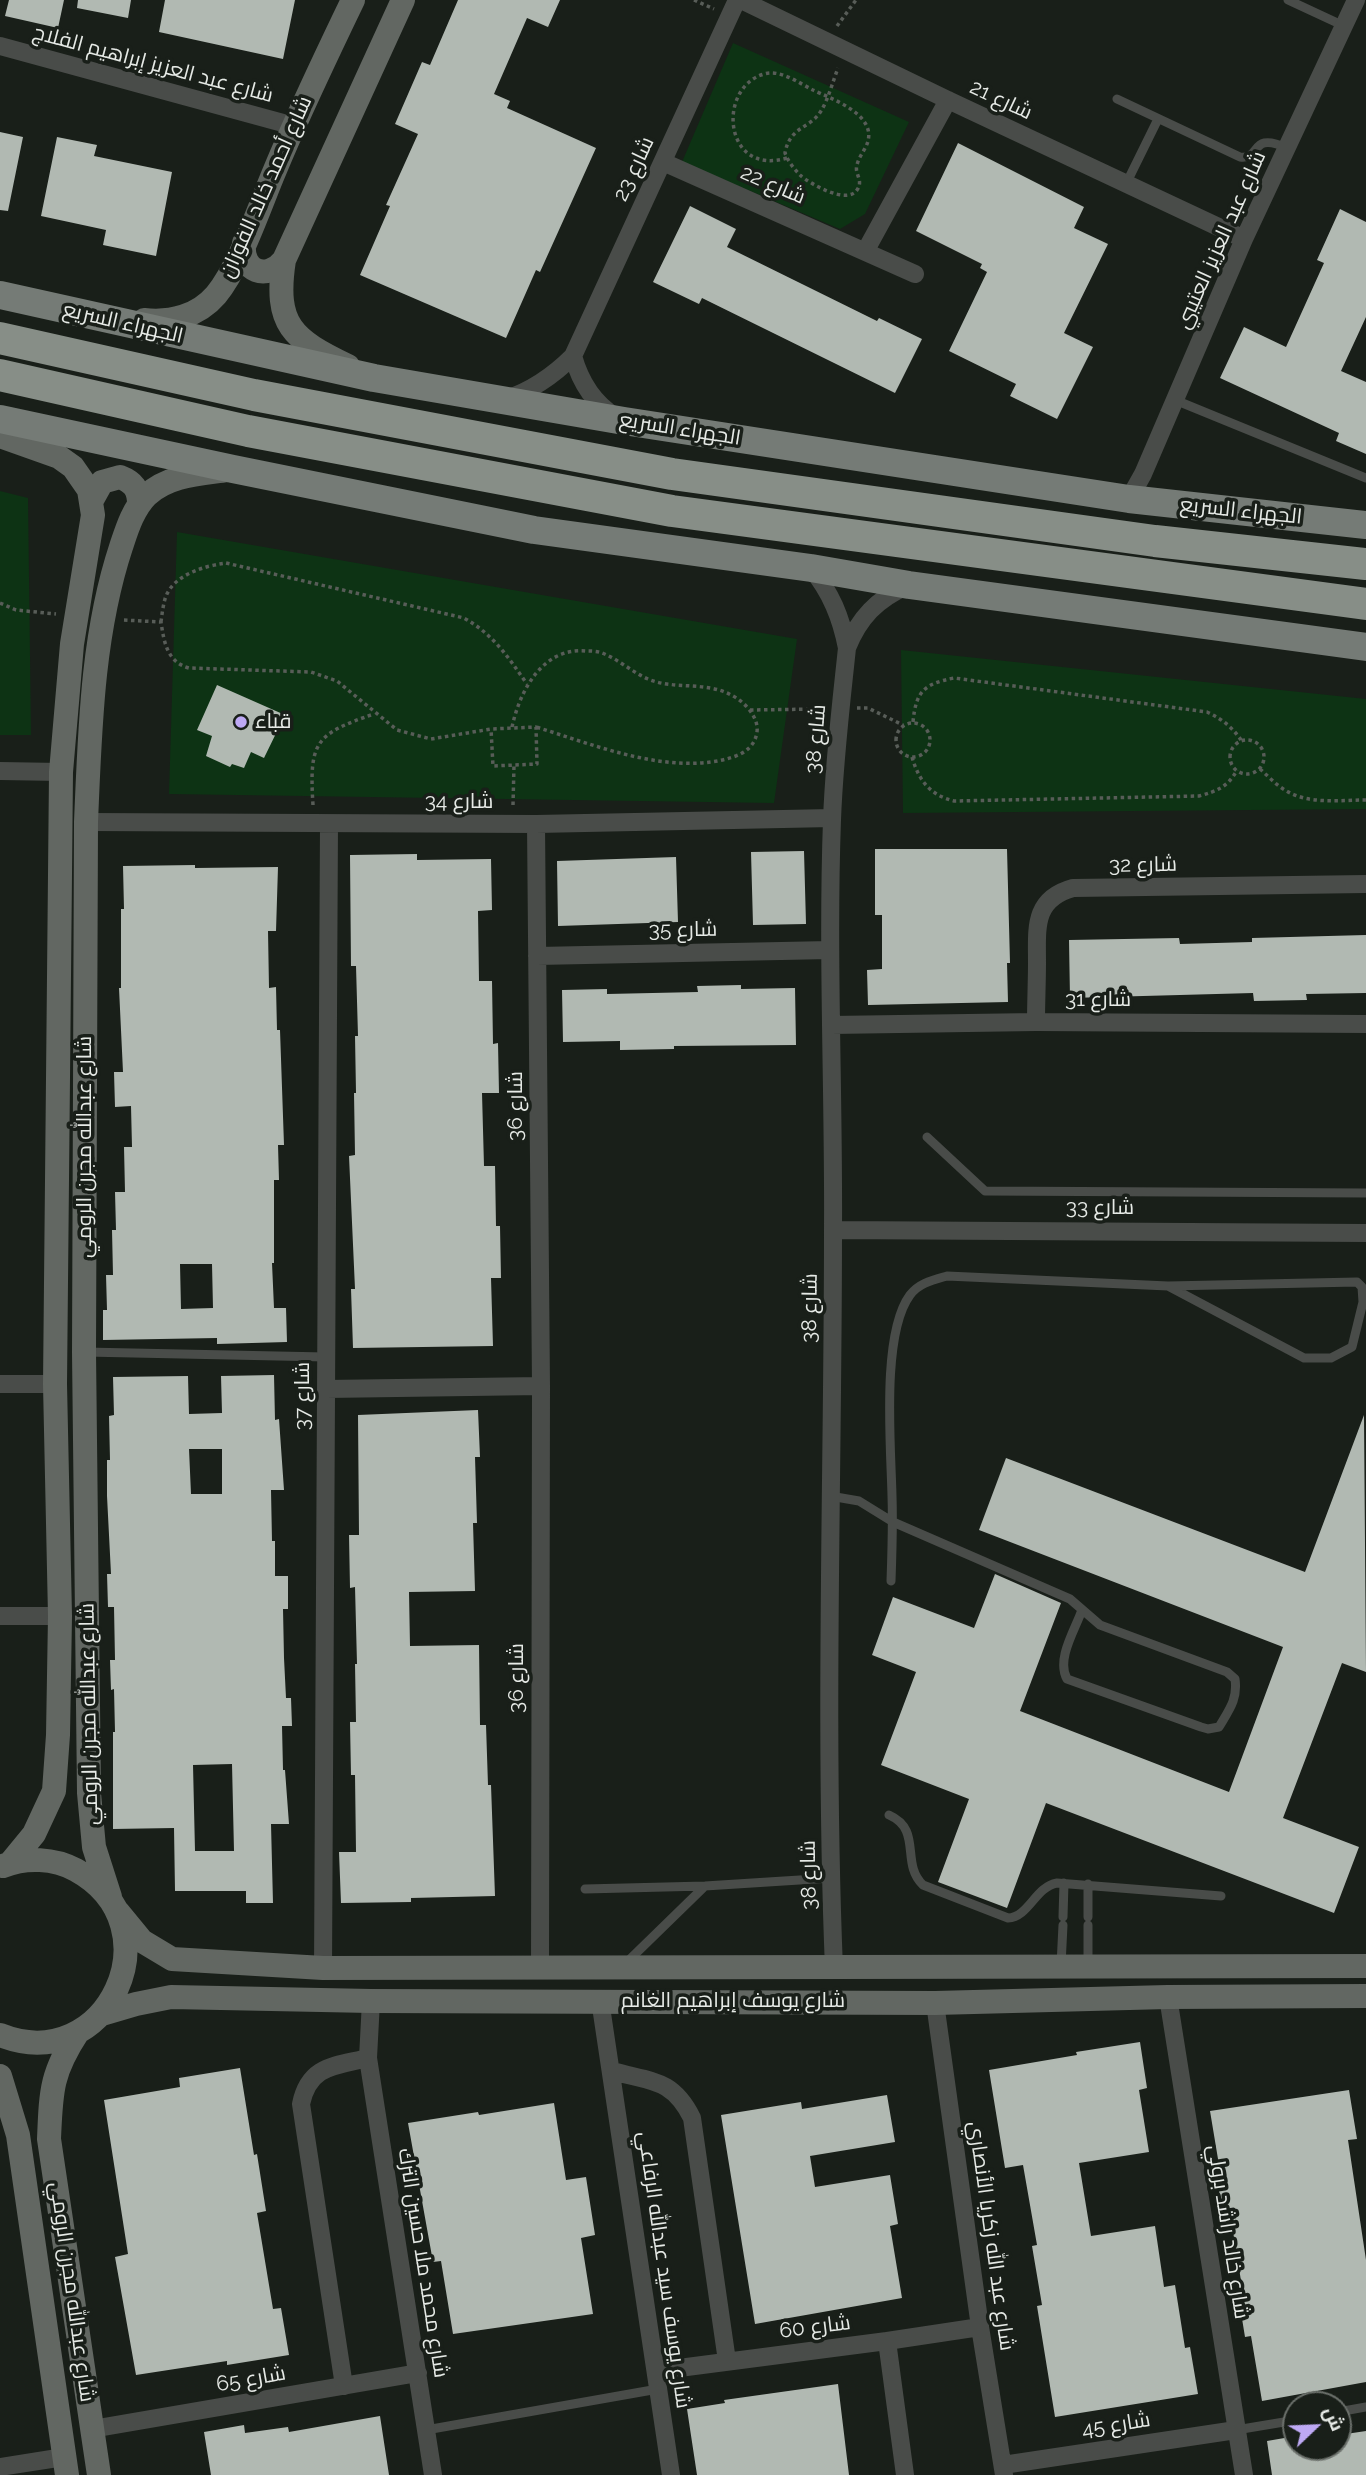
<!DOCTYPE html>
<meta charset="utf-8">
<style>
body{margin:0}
#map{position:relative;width:1366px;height:2475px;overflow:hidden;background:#191f19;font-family:Raleway,Cairo,sans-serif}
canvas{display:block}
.north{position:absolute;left:1282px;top:2391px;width:70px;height:70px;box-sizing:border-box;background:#191f19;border:2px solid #6b706b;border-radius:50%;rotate:67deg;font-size:19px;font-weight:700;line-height:28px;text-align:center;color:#e6eae6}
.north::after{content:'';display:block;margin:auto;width:24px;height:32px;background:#bea9f4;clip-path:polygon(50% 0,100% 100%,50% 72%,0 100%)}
</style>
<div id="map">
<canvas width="1366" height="2475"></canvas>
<div class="north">ش</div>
</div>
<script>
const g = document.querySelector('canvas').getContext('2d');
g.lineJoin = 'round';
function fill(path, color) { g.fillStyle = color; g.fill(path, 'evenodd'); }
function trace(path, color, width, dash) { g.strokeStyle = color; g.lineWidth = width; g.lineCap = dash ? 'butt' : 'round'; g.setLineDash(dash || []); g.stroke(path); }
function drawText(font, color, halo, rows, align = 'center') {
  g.font = font + ' Raleway,Cairo,sans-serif'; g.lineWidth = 7; g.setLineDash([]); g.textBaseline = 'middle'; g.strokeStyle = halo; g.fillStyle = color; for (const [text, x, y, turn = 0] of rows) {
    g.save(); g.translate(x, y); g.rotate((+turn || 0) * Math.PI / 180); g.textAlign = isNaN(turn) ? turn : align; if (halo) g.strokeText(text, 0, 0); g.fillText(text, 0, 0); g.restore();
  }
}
fill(new Path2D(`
 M733 43 909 122 865 214 840 229 682 162Z
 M0 491 28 498 31 735H0Z
 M177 532 797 639 774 803 169 794Z
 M901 650 1366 699V809L903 813Z`), '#0d3314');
fill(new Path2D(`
 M9 0H64L58 28 5 16Z
 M78 0H131L128 18 77 8Z
 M165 0H295L283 59 159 32Z
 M458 0H560L548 27 527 18 494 94 510 101 507 108 596 148 540 272 536 270 506 338 360 275 390 206 386 205 418 134 395 124 422 62 430 65Z
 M0 132 23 137 8 211 0 210Z
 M57 137 97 145 94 156 172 172 156 256 103 245 106 230 41 216Z
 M958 143 1084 207 1074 228 1108 244 1064 333 1093 347 1057 419 1010 396 1016 384 949 351 987 272 980 268 982 264 916 231Z
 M690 206 736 229 727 247 877 321 879 318 922 339 895 393 702 298 699 304 653 282Z
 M1340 209 1366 222V317L1341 371 1366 382V454L1336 441 1339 433 1220 378 1244 327 1286 347 1324 263 1317 260Z
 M217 685 285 715 264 758 251 752 244 768 232 764 230 767 206 756 212 736 197 730Z
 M875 849H1007L1010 963H1007L1008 1002 868 1005 867 970 882 969V915H875Z
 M804 851 806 924 753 925 751 852Z
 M417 854V860L491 859 492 910 478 911 479 981H492L493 1044 498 1043 499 1093H482L484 1166H495L496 1226H500L501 1278H491L493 1346 353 1348 351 1289H355L349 1156 355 1155 354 1093H356L355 1036H358L356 966H351L350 855Z
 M676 857 678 922 558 926 557 861Z
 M195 865V868L278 867 276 931H268L269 988 276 987 277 1030H280L284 1145H278L279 1180H274V1263H272L274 1308H286L287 1342 217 1344V1338L103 1340V1310H107L106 1275H113L112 1230H116L115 1192H125L124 1147H132L131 1106 115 1107 114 1072H123L119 988H121V909H124L123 866ZM180 1264H212L213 1308 181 1309Z
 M1366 935V993L1306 994 1307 1000 1254 1001 1253 993 1070 998 1069 940 1179 938 1180 944 1252 942V938Z
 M741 985V989L795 988 796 1045 674 1046V1049L620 1050V1041L563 1042 562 990 607 989V994L698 992 697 986Z
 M274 1375 275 1420 279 1419 284 1490H271L272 1541H275V1576H288V1609H283L284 1658 286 1698H291L292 1726H282L283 1770H285L289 1824H271L273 1903H246V1891H175L174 1828 113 1829V1732H115L114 1689 111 1690 110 1660H115L114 1607H108L107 1574H111L107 1496V1460H110L109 1416 114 1415 113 1377 188 1376 189 1414 222 1413 221 1376ZM189 1449H222V1494H191ZM232 1764 234 1851H195L193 1765Z
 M478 1410 480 1457H475L477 1523H473L475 1591 409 1592 410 1646 479 1645 480 1725H486L488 1785H491L495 1896 411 1898V1902L341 1903 339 1852H356L355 1775H351L350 1722H356L355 1664H357L355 1587 350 1588 349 1535H359L358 1415Z
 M1364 1415 1366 1672 1342 1663 1283 1818 1359 1847 1334 1913 1046 1803 1007 1908 938 1882 969 1799 881 1765 916 1672 872 1655 893 1597 974 1628 995 1574 1061 1603 1020 1711 1229 1792 1283 1647 979 1530 1006 1458 1305 1572Z
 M1140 2042 1147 2088 1139 2090 1149 2152 1079 2163 1091 2236 1155 2226 1164 2287 1175 2285 1185 2348 1190 2347 1198 2394 1055 2417 1037 2306 1042 2305 1032 2246 1037 2245 1023 2165 1005 2168 989 2070 1077 2055 1076 2052Z
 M240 2068 254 2155 257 2154 266 2211 257 2213 273 2309 281 2308 289 2355 227 2365V2361L136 2375 115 2257 128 2254 104 2100 180 2087 179 2078Z
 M1349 2090 1357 2139 1348 2140 1366 2260V2382L1262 2401 1251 2336 1245 2337 1237 2288 1242 2287 1231 2219 1224 2221 1216 2172 1220 2171 1210 2111Z
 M887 2095 895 2142 810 2156 815 2187 890 2175 898 2224 890 2226 902 2298 755 2324 721 2115 801 2102 802 2109Z
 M554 2103 566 2180 586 2177 595 2235 581 2238 593 2314 453 2334 441 2261 433 2262 408 2123 478 2112 479 2115Z
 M838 2384 849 2475H697L687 2409 725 2403 724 2400Z
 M380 2416 389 2475H211L204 2432 244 2425 245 2433 288 2427 289 2432Z
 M1366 2431V2475H1272L1267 2441 1296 2436V2447H1341L1339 2435Z`), '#b1b9b2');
trace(new Path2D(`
 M694 0 714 9
 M837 26 856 0
 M787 158C724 177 716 88 764 74 780 69 799 83 813 90 832 99 875 114 868 141 866 149 859 156 857 165 854 174 864 180 857 190 847 205 810 184 800 175 794 169 788 161 785 153 790 126 810 129 821 111 828 100 833 81 838 68
 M0 603 16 610 56 614
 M124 620 161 622C164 642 167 662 189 668L311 672 337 681 397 730 431 739 491 729 536 727 537 764 493 766 491 729
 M161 622C162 614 163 606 165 599 172 575 204 566 226 563L464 618C494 635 508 657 527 684
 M857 708H868L903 725
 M750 710 821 709
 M913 722C916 691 924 684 954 678L1207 712C1222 719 1232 727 1241 740
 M896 740a17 17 0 1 1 34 0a17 17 0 1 1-34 0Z
 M512 727C520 690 543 647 586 651 591 651 597 651 602 653 618 659 632 672 648 679 673 690 706 681 731 695 744 701 759 717 757 732 755 746 745 753 733 757 671 777 595 745 536 727
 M1230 757a17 17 0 1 1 34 0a17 17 0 1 1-34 0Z
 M912 757C919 781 930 795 954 801L1199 796C1217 791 1228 787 1237 770
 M1260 769C1268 776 1276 785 1285 790 1308 805 1340 800 1366 800
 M313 805C309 742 315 734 374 714
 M513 805 514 765`), '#585d58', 3.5, [3.5, 3.5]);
trace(new Path2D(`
 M1288 0 1344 26
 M1117 99 1240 157C1262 160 1249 131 1287 148
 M1126 184 1158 119
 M1175 400 1366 478
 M927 1137 985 1191 1366 1193
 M85 1352 326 1357
 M830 1496 859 1501 893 1522 1070 1599 1100 1625 1227 1672 1235 1679C1238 1699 1229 1710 1219 1727L1208 1729 1201 1727 1067 1679C1056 1659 1075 1630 1082 1610
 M891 1581C892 1553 893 1524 892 1496 891 1447 881 1334 910 1295 919 1283 933 1280 947 1276L1168 1286 1357 1282 1362 1287 1363 1302 1352 1347 1331 1358H1304L1168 1286
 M889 1815C923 1830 900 1863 923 1885L1008 1918C1029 1917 1035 1887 1057 1883L1221 1896
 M585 1889 705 1886 831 1878
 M1063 1917 1064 1883
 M1088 1917V1884
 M626 1963 705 1886
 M1061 1965 1063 1925
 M1088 1965V1925
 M1338 2412 1366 2407
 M426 2430 658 2389
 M1236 2430 1296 2420`), '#494c49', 9);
trace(new Path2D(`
 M741 0 948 100 1244 239
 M0 46 294 126
 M663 162 915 274
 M866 250 948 100
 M573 356C580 381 593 403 616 417
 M506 399C533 390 553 376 573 356L737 0
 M1129 499 1143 474 1244 239 1356 0
 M811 568C831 593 841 617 847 648
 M0 771 61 772
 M86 822 536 824 832 818
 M536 824 541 1386 540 1969
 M537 956 830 950
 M1036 1022C1036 1002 1037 982 1037 962 1037 928 1033 899 1073 888L1366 884
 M831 1025 1036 1022 1366 1024
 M833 1230 1366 1233
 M0 1384H55
 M326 1389 541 1386
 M0 1616H60
 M323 1968 329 824
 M834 1969C824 1723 833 1477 833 1232 834 1094 827 957 832 820 834 762 841 705 847 648 859 618 877 599 907 586
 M1168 1997 1244 2475
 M600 2000 671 2475
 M371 2001 368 2058 433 2475
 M935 2003 980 2327 1004 2475
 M612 2071C651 2082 672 2078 692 2118L727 2361
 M887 2341 905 2475
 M656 2371 887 2341 980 2327
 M344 2386 301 2104C309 2065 335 2066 368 2058
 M92 2429 418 2373
 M1003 2465 1236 2430
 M0 2467 64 2457`), '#494c49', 18);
trace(new Path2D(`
 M244 243C241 272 267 281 284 260
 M144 320C171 323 198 316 216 295 240 266 260 205 275 170 299 112 326 56 353 0
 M348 366C292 339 274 325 284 260L403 0
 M0 436 59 457 73 467 89 490 93 515 72 644 61 772 55 1384 60 1616 58 1735 54 1791 34 1834 11 1862
 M92 500 102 482 120 477C133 482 139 489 139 504
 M110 1897 94 1847 89 1793 84 1352 86 822C90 730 92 635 121 547 127 529 133 509 147 495 169 475 199 474 227 470
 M119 1913 142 1941 172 1959 323 1968 1366 1966
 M102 2014 136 2004 171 1997 371 2001 935 2003 1168 1997 1366 1996
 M78 2032C51 2073 51 2091 49 2139L99 2475
 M0 2035C107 2078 178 1926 76 1870 54 1858 26 1857 3 1866
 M0 2076 18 2135 67 2475`), '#626762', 24);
trace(new Path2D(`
 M0 295 374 378 624 421 1129 499 1366 525
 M0 419 233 469 534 530 811 568 909 585 1366 647`), '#757b76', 28);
trace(new Path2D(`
 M0 338 254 395 672 474 1155 541 1366 564
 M0 375 248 431 672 511 1366 604`), '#878e87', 32);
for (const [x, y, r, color] of [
 [241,722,7,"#bea9f4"]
]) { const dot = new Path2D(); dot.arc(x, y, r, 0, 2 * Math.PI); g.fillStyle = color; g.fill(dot); trace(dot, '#191f19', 2.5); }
drawText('21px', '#e6eae6', '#191f19', [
 ["شارع عبد العزيز إبراهيم الفلاج",153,64,15],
 ["شارع 21",1001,100,25],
 ["شارع 23",634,169,-65],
 ["شارع 22",773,185,23],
 ["شارع أحمد خالد الفوزان",266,187,-66],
 ["شارع عبد العزيز العتيبي",1221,240,-66],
 ["الجهراء السريع",123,323,13],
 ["الجهراء السريع",680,429,9],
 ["الجهراء السريع",1241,511,6],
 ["شارع 38",816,739,-85],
 ["شارع 34",459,802],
 ["شارع 32",1143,865,-1],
 ["شارع 35",683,930,-1],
 ["شارع 31",1098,1000],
 ["شارع 36",516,1106,-90],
 ["شارع عبدالله مجرن الرومي",85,1147,-90],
 ["شارع 33",1100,1208],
 ["شارع 38",810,1308,-89],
 ["شارع 37",303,1396,-90],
 ["شارع 36",517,1678,-90],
 ["شارع عبدالله مجرن الرومي",89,1714,-91],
 ["شارع 38",809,1875,-91],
 ["شارع يوسف إبراهيم الغانم",733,2001],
 ["شارع خالد راشد برولي",1228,2232,81],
 ["شارع عبد الله زكريا الأنصاري",991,2236,82],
 ["شارع محمد ملا حسين الترك",423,2263,81],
 ["شارع يوسف سيد عبدالله الرفاعي",664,2270,82],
 ["شارع عبدالله مجرن الرومي",72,2292,82],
 ["شارع 60",815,2327,-7],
 ["شارع 65",251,2379,-10],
 ["شارع 45",1116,2425,-9]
]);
drawText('21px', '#e6eae6', '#191f19', [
 ["قباء",255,722]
], 'left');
</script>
